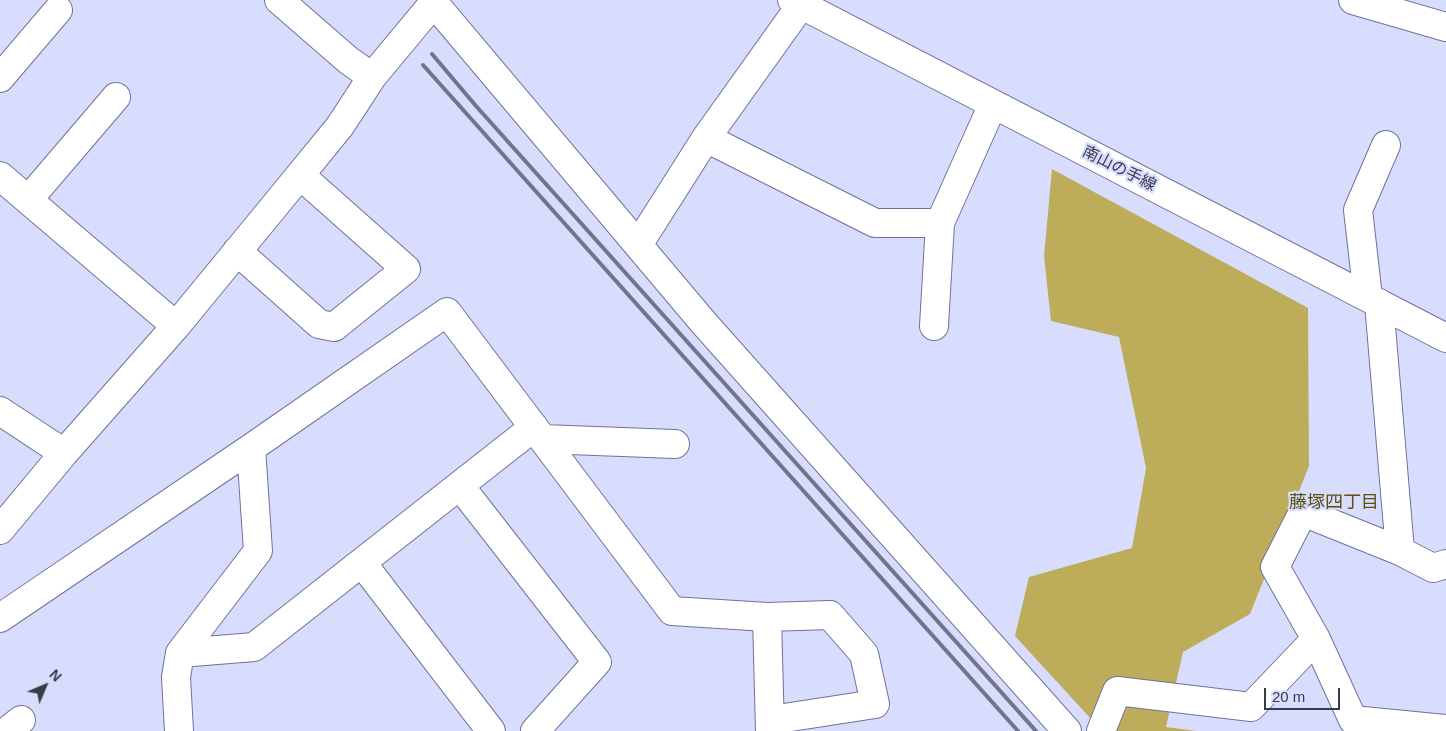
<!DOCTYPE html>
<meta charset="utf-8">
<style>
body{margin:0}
#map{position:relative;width:1446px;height:731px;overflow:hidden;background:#d8ddfd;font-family:Helvetica,sans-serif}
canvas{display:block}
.north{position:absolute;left:20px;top:661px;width:50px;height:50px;-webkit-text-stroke:4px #d8ddfd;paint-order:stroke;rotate:45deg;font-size:14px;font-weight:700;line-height:20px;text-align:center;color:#393b4b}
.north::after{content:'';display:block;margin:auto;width:18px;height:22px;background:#393b4b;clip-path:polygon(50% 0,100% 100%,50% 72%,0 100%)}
.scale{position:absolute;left:1264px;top:688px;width:76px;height:22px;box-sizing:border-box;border:2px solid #393b4b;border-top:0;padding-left:6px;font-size:15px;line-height:18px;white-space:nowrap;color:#393b4b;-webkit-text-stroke:4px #d8ddfd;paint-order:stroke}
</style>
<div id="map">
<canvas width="1446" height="731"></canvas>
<div class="north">N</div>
<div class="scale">20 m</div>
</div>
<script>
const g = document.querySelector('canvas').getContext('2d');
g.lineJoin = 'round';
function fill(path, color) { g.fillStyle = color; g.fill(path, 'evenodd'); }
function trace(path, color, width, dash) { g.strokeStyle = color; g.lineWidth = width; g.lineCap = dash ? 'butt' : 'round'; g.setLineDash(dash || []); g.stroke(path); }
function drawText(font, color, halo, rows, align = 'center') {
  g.font = font + ' Helvetica,"Noto Sans JP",sans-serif'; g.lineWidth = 4.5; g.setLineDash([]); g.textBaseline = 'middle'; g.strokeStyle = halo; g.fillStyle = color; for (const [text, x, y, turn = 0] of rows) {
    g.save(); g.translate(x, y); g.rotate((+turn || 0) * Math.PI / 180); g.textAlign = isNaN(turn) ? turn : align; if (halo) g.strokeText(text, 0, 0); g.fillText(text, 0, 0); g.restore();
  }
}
fill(new Path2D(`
 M1052 169 1308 308 1309 466 1250 614 1183 652 1166 727 1196 731H1102L1015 636 1029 577 1132 548 1146 468 1119 337 1051 321 1044 256Z`), '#bdad5b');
const minor = new Path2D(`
 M279 0 348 60 372 77
 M792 0 1446 338
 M1353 0 1446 27
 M434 3 703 322 1067 731
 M0 78 58 10
 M706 138 875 223H940L993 104
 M0 176 176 326
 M28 200 116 97
 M638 245 706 138 801 5
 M237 251 319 324 334 327 406 269 300 175
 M1368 297 1358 210 1386 145
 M1379 303 1400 551
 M934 326 940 223
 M0 411 64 453
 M543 439 675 444
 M460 486 597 662 535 731
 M0 530 64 453 176 326 300 175 340 126 372 77 436 0
 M362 563 491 731
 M767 617 830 615 864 654 875 704 771 720
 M0 618 251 448 447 312 672 611 767 617 770 731
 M1316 639 1275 567 1303 512 1400 551 1433 568 1446 564
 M180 653 254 647 534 427
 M7 731 21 720
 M179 731 176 677 180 653 258 551 251 448
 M1101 731 1117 691 1251 707 1316 639 1353 720 1446 729`);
trace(minor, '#6f7397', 30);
trace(minor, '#fff', 28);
trace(new Path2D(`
 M432 54 476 106 1036 731
 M423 65 1018 731`), '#71748a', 4);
drawText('16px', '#393b4b', '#d8ddfd', [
 ["南山の手線",1119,169,27]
]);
drawText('18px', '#5b5113', '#d8ddfd', [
 ["藤塚四丁目",1334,503]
]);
</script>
